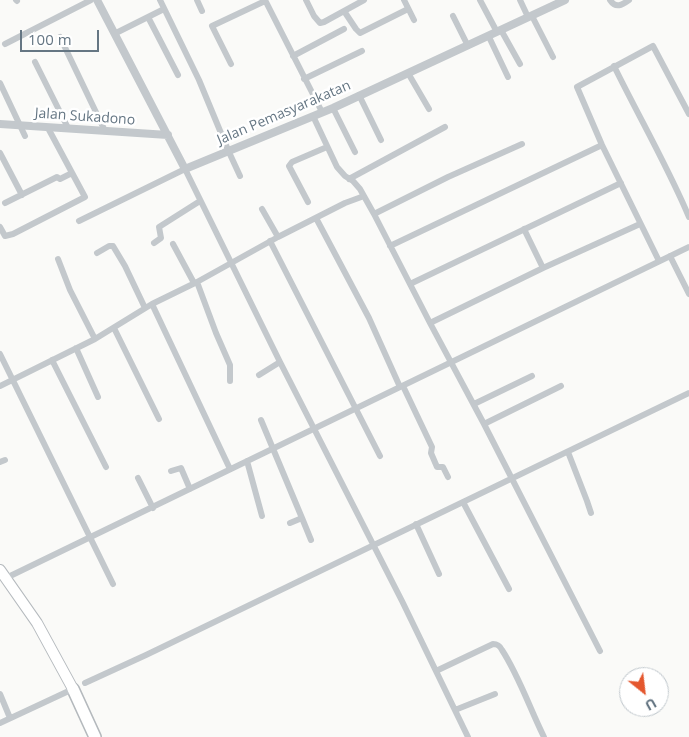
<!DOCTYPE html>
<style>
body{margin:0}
#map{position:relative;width:689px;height:737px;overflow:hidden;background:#fafaf8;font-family:"Open Sans",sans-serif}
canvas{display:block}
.north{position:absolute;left:619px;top:667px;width:50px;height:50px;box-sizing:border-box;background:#fff;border:1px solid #c1c8cd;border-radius:50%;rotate:151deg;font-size:14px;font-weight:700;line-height:20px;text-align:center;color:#657683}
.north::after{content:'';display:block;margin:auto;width:18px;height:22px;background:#e4572e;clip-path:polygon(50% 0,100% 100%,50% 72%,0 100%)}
.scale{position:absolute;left:20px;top:30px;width:79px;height:22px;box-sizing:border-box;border:2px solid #657683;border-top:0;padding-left:6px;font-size:15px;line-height:18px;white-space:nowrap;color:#657683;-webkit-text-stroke:4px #fff;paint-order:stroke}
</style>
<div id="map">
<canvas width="689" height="737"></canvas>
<div class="north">U</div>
<div class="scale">100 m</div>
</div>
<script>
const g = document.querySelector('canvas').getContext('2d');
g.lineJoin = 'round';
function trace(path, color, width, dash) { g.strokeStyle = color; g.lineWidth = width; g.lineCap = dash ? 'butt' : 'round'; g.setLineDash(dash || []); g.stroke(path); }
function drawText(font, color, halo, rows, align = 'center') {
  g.font = font + ' "Open Sans",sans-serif'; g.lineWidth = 5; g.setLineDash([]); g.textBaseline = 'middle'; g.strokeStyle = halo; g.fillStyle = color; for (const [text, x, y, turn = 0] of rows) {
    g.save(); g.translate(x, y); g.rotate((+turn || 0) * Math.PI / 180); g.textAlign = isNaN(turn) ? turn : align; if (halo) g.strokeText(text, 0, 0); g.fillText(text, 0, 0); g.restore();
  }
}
const primary = new Path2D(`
 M0 570 37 623 73 689`);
const motorway = new Path2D(`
 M73 689 95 737`);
trace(primary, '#b5babe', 12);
trace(motorway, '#b4b9bd', 14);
trace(new Path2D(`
 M16 0 17 1
 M160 0 199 80 228 150 240 176
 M197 0 202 11
 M265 0 322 112
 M306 0 314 16 320 23 324 22 364 0
 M404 0 414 20
 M480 0 497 32
 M520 0 528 17
 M610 0C616 9 622 5 629 0
 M344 11 356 29 360 33 408 9
 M453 16 468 46
 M532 16 553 57
 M148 17 178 75
 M501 30 520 64
 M116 33 164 9
 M60 37 105 131
 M489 37 508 77
 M5 44 91 0
 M293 56 344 29
 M35 62 68 128
 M231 64 212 26 265 1
 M614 66C639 117 667 165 689 217
 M408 73 429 109
 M304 79 362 51
 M0 83 25 136
 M359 95 381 140
 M333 108 355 152
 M313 116 337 167 345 176 353 181 360 189 374 214 430 323 484 424 600 651
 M0 153 22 195
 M349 179 445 127
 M308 202 289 166 292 162 327 147
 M5 203 57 177 60 179 72 173
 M262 209 278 237
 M374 214 448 177 522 144
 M316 218 369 318 400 387
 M79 221 185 169 280 362 402 601 468 737
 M0 227 5 236 13 234 85 197 48 128
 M524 229 543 268
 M270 241 380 456
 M154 243 161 238 159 227 200 201
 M173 244 194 283
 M390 246 602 145
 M97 253 109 246H113L125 266 145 308
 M670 256 689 294
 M58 259 70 290 95 339
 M659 261 602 145 577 87 653 46 689 114
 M197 282 216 333 230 365V381
 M410 284 621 183
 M152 304 230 469
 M430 323 543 268 640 224
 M114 328 159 419
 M76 348 98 397
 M0 354 113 584
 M52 360 106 467
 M259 375 280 362
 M0 386 95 339 152 304 197 282 278 237 345 203 364 196
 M403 386 432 447 431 453 437 467H443L448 477
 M474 404 532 376
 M261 420 302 518 290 523
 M484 424 561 386
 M568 452 587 501 591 513
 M247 461 262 516
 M0 462 5 460
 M171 471 181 468 190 489
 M138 478 153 508
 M463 502 509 589
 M302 518 311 540
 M416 524 439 574
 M6 578 689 247
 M436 671 493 644C498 644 500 646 502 650 519 676 530 709 544 737
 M85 683 146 655 689 393
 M0 694 10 718
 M455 710 495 694
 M0 723 73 689`), '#c3c8cc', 6);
trace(new Path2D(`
 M97 0 185 169 333 108 565 0
 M0 124 168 135`), '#c3c8cc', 8);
trace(primary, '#fff', 10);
trace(motorway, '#fff', 11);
drawText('14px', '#657683', '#fff', [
 ["Jalan Pemasyarakatan",284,113,-23],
 ["Jalan Sukadono",85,117,4]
]);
</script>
